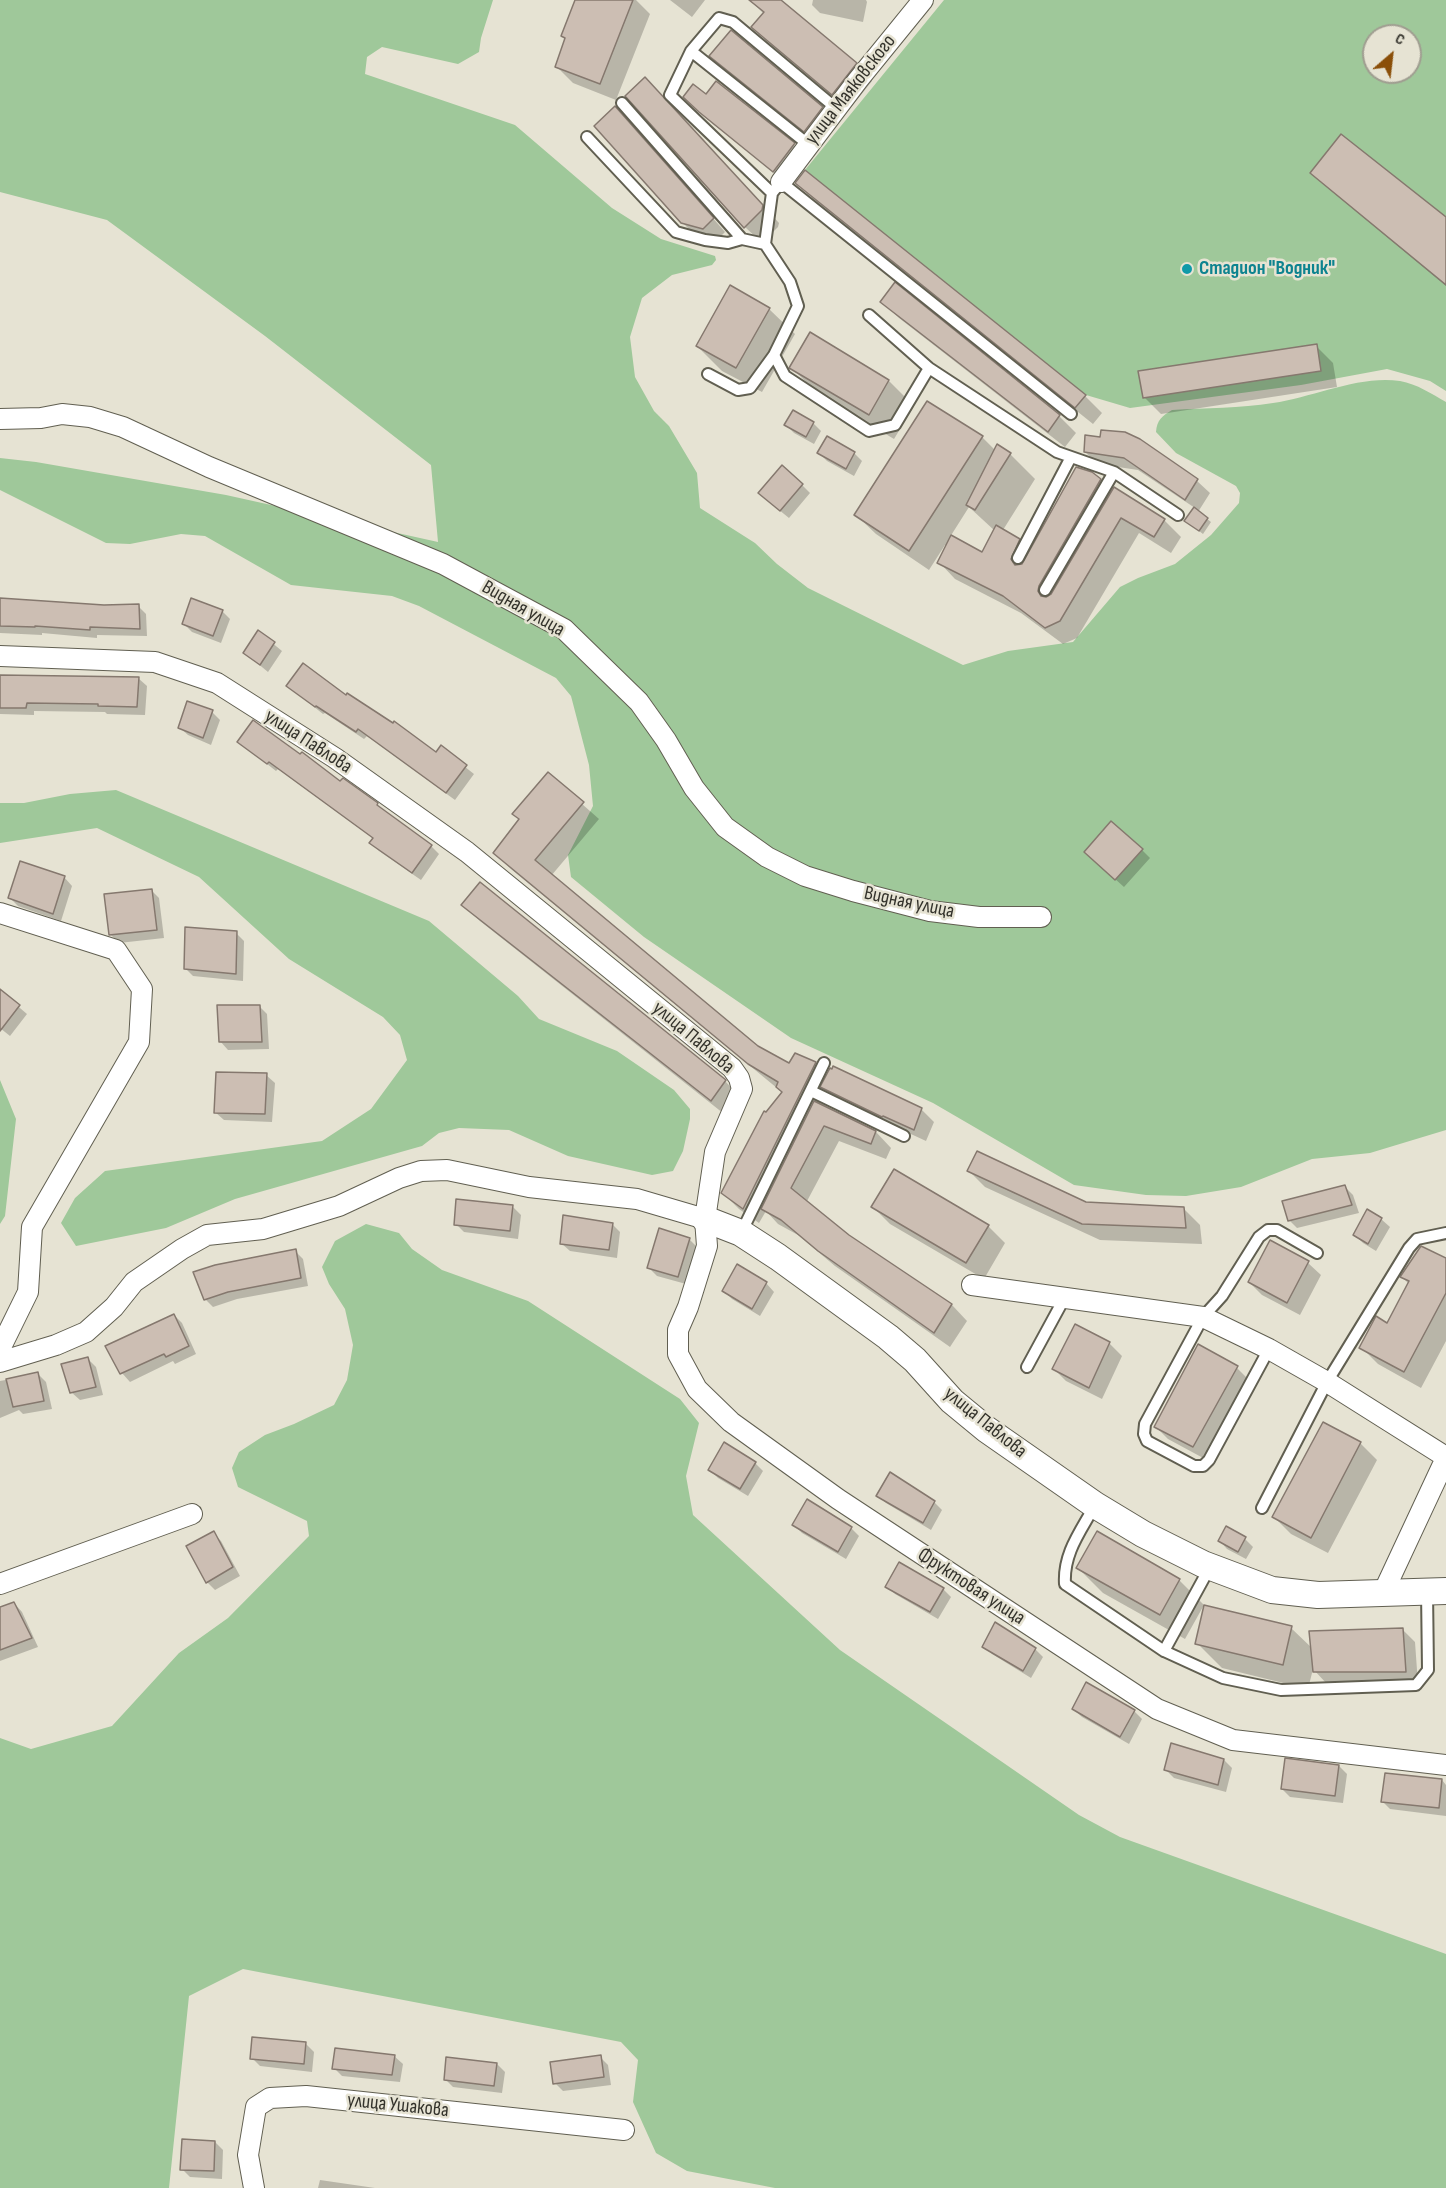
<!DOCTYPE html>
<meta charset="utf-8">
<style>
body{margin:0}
#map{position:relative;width:1446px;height:2188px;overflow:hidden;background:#e6e3d3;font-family:"Sofia Sans Condensed",sans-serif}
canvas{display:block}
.north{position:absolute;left:1362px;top:24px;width:60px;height:60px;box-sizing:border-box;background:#e6e3d3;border:2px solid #9f9d90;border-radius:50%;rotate:28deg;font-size:16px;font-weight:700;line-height:24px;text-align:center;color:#34332c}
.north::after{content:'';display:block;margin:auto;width:21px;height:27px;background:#8a4f09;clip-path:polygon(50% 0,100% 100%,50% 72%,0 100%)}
</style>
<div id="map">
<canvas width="1446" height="2188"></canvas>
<div class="north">С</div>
</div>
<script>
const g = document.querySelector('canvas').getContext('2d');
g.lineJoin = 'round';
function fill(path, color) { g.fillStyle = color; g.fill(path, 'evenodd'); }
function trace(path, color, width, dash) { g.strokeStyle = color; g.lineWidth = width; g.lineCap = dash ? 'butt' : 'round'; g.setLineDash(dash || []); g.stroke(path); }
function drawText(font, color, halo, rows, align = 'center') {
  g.font = font + ' "Sofia Sans Condensed",sans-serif'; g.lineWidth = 5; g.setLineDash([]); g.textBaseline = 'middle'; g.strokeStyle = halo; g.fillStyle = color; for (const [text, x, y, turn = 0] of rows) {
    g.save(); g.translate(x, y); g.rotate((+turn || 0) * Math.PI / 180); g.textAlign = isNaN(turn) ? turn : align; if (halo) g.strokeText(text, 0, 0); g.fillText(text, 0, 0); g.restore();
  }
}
fill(new Path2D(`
 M0 0H493L481 38 479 52 458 64 382 47 367 57 365 74 515 125 612 208 661 239 715 256 716 260 712 265 672 275 642 298 630 337 635 377 654 411 669 426 697 473 700 508 755 543 777 564 808 588 963 665 1008 651 1073 642 1120 587 1138 578 1175 564 1211 535 1239 503 1240 493 1236 486 1176 453 1156 432C1157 420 1162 416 1172 410 1206 408 1240 408 1273 403 1314 397 1359 375 1400 381 1417 384 1432 394 1446 402V1130L1370 1153 1312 1159 1241 1187 1186 1196 1146 1195 1074 1185 933 1103 791 1038 644 937 571 877 568 855 593 806 589 765 571 696 556 678 419 606 392 596 291 585 205 536 181 534 130 544 106 543 0 490V458L36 462 226 495 438 542 431 465 265 336 107 220 0 192Z
 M944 0H1446V391L1430 381 1387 369 1301 385 1130 408 1086 395 805 170ZM1374 36H1410V72H1374Z
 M116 790 429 921 518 996 539 1019 617 1051 674 1090 690 1109V1119L683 1151 673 1171 652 1175 568 1156 509 1130 459 1128 439 1133 422 1146 235 1199 166 1228 76 1246 61 1223 75 1198 105 1171 322 1141 371 1109 407 1060 400 1035 383 1017 289 959 199 877 97 828 0 843V803H24L70 794Z
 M0 1080 16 1119 5 1216 0 1224Z
 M366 1224 399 1233 412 1249 442 1270 528 1301 680 1399 699 1423 686 1476 693 1515 840 1650 1079 1815 1120 1837 1446 1954V2188H775L687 2171 656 2153 633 2102 638 2060 621 2042 243 1969 189 1996 169 2188H0V1738L31 1749 112 1726 179 1653 228 1618 309 1536 307 1521 238 1487 232 1468 239 1452 265 1435 294 1424 334 1405 347 1380 353 1345 345 1309 329 1284 322 1267 335 1241Z`), '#9fc89a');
fill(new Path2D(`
 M577 0H636L650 14 616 100 573 83 556 66 566 40 562 36Z
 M670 0H705L692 17Z
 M750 0H779L856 64 872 81 849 110 770 44 753 27 764 14Z
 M813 0H866L867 2 863 22 820 13 812 5Z
 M711 56 822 108 834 120 817 143 724 68Z
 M716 83 794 145 806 157 787 183 713 124 685 97 706 96Z
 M662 96 779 223 778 227 762 243 745 227Z
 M627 120 725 232 716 241 695 235 682 222Z
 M806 172 1085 396 1102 413 1093 424 814 200 797 183Z
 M1312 173 1446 219V286L1329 189Z
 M882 301 1059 416 1076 433 1065 447 899 318Z
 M769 309 795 334 762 392 722 371 697 346Z
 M1316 346 1333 363 1337 387 1161 414 1144 397Z
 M791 367 889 381 914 406 894 439 816 392Z
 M813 423 821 431 814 444 794 433 786 425Z
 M982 437 995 450 1010 454 1035 479 1003 530 1019 540 1031 552 1100 480 1113 492 1115 489 1164 520 1181 537 1171 553 1139 533 1077 638 1063 644 1021 613 955 579 939 562 947 546 945 545 929 570 876 534 856 515ZM969 507 995 531 983 554 950 537Z
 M1102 439 1139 440 1197 481 1210 493 1198 512 1211 522 1203 534 1190 524 1195 508 1138 470 1098 464 1085 452Z
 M819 453H854L862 461 854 476 827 461Z
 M802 485 810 493 789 518 768 501Z
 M0 600 104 606H138L146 614 147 636 97 635V638L42 633V635L0 633Z
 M222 611 230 619 221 643 192 632 184 624Z
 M259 632 282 651 268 672 245 653Z
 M0 677 138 678 147 686 145 715 107 714 105 712 34 711V715L0 714Z
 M288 686 346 697 436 754 441 748 474 774 455 800 367 736 364 739 325 713 323 714Z
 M212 712 220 720 211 745 188 735 179 727Z
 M239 742 341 783 377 805 385 813 431 846 439 854 421 880 379 851 371 843 374 839 278 769 276 771Z
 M548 774 599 819 551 876 757 1047 790 1065 815 1063 828 1076 921 1109 934 1122 926 1141 835 1099 826 1090 819 1105 876 1132 891 1148 886 1159 839 1141 806 1203 848 1236 952 1305 967 1321 950 1347 835 1266 798 1235 778 1224 766 1211 759 1223 739 1209 723 1193 766 1114 783 1093 511 869 495 853 521 820Z
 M1142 850 1150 858 1124 887 1094 860Z
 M64 877 72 886 61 921 18 906 10 898Z
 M151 890 159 898 164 938 119 943 111 935Z
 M463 905 725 1081 741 1098 728 1117 480 921Z
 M236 933 244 941 243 981 193 976 185 968Z
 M0 991 27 1014 10 1036 0 1028Z
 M259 1006 267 1014 269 1049 228 1050 220 1041Z
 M266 1075 275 1083 272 1122 224 1120 215 1112Z
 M968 1170 1086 1204 1183 1208 1200 1225 1202 1244 1100 1240 985 1187Z
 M1345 1187 1353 1195 1359 1213 1297 1228 1289 1220Z
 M512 1206 521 1215 518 1239 464 1232 456 1224Z
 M873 1207 988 1226 1005 1243 984 1279 890 1224Z
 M1381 1219 1390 1227 1376 1251 1363 1243 1355 1235Z
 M612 1224 620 1232 617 1258 570 1251 561 1243Z
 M689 1239 697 1247 686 1284 657 1276 649 1268Z
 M1271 1242 1308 1263 1321 1275 1300 1315 1262 1295 1249 1282Z
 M295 1251 303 1259 308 1286 237 1299 213 1307 205 1299Z
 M1446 1261V1341L1421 1388 1378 1364 1361 1347 1388 1325 1409 1284 1402 1277Z
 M766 1283 774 1292 760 1316 732 1299 724 1291Z
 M174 1315 182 1323 196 1354 175 1364 173 1361 130 1382 122 1373 107 1346Z
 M1109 1343 1122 1356 1102 1399 1066 1381 1054 1369Z
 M88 1359 96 1367 103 1395 80 1400 71 1392Z
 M1237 1368 1249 1380 1205 1459 1168 1439 1156 1427Z
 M38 1374 46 1382 52 1409 23 1414 19 1410 0 1418V1381Z
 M1360 1443 1377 1460 1328 1553 1291 1534 1274 1517Z
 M755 1463 763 1471 748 1496 718 1478 710 1470Z
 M878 1495 934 1502 942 1510 931 1530 886 1503Z
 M807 1501 851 1528 859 1536 846 1559 802 1533 794 1525Z
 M1226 1528 1245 1539 1253 1547 1246 1559 1227 1549 1219 1540Z
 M213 1533 221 1541 240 1576 215 1590 207 1582Z
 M1078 1568 1179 1580 1204 1605 1185 1639 1103 1593Z
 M887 1586 943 1589 951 1597 938 1619 895 1594Z
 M14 1603 22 1612 38 1647 0 1661V1609Z
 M1291 1628 1313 1649 1402 1629 1415 1642 1418 1684H1327L1313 1669 1308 1689 1222 1668 1197 1643Z
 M984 1646 1035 1649 1043 1657 1031 1678 992 1654Z
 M1073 1709 1134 1711 1142 1719 1129 1744 1082 1717Z
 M1224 1760 1232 1768 1226 1792 1174 1778 1166 1770Z
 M1339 1766 1347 1774 1343 1803 1290 1797 1282 1789Z
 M1442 1780 1446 1785V1816L1390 1809 1382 1801Z
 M306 2044 314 2052 312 2072 260 2066 252 2058Z
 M394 2056 403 2064 400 2082 342 2076 334 2068Z
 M600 2057 608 2065 611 2085 563 2091 555 2083Z
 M497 2064 505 2072 502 2093 453 2087 445 2079Z
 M215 2142 223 2150 222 2179 190 2177 182 2169Z
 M320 2180 375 2188H318Z`), '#0003');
const building = new Path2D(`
 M575 0H633L600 84 555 67 565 38 561 36Z
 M749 0H781L857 63 832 95 751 27 764 12Z
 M731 30 823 107 804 132 709 56Z
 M645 77 763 205 762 210 744 228 625 96Z
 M716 81 795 143 773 172 699 112 683 97 693 84 706 94Z
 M615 106 714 218 703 229 681 223 594 126Z
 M1341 134 1446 217V285L1310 173Z
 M805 170 1086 395 1075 408 795 183Z
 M895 282 1060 415 1048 432 880 302Z
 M730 285 770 308 736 368 696 346Z
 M810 332 889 380 869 415 789 368Z
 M1317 344 1321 371 1143 398 1138 371Z
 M927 401 983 436 909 551 854 515Z
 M793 410 814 422 806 437 784 425Z
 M1101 430 1125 432 1140 439 1198 479 1185 500 1124 458 1084 452 1085 435 1100 437Z
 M827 436 855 452 846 469 817 453Z
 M997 444 1011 453 975 510 966 505Z
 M782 465 803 484 780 511 758 493Z
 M1076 467 1092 472 1101 479 1039 586 1038 591 1041 596 1046 597 1051 594 1114 487 1165 519 1154 537 1121 518 1060 621 1045 628 1003 596 937 563 951 535 982 552 996 525 1020 539 1011 559 1015 565 1022 564Z
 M1194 507 1208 518 1199 531 1184 521Z
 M0 598 104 605 139 604 140 629 90 627V630L35 626V627L0 626Z
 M191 598 223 610 213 636 182 624Z
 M258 630 275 642 260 665 243 653Z
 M303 663 346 695 347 693 393 723 394 721 436 752 441 745 467 765 446 793 358 729 356 732 316 706 315 707 286 686Z
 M0 675 139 677 137 707 98 706V704L27 703 26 708H0Z
 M187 701 213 710 203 738 178 728Z
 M253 720 300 754 302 752 340 781 343 778 378 803 377 805 432 845 412 873 369 843 373 838 269 762 267 764 237 742Z
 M548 772 584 802 535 860 758 1046 789 1063 795 1053 816 1062 743 1209 721 1193 764 1111 766 1112 782 1092 776 1087 778 1082 748 1064 493 853 519 819 512 814Z
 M1111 821 1143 849 1115 880 1084 852Z
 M20 861 65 876 53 914 8 898Z
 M480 882 726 1080 711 1101 461 905Z
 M152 889 157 930 109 935 104 894Z
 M185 927 237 931 236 974 184 969Z
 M0 989 20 1005 0 1031Z
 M217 1005H260L262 1042H219Z
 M833 1066 922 1108 914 1130 883 1116 882 1117 820 1087 830 1068 832 1069Z
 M216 1072 267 1073 265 1114 214 1113Z
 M814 1101 876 1131 871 1144 824 1126 791 1188 849 1235 952 1304 934 1333 818 1251 781 1220 761 1209Z
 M977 1151 1086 1202 1184 1207 1186 1228 1082 1224 967 1171Z
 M894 1169 989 1225 966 1263 871 1207Z
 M1345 1185 1352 1205 1288 1221 1282 1201Z
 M456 1199 513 1205 510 1231 454 1225Z
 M1367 1209 1382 1218 1368 1244 1353 1235Z
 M563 1215 613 1223 609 1250 560 1244Z
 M659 1228 690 1238 678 1277 647 1268Z
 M1270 1240 1309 1261 1287 1303 1248 1282Z
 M1421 1246 1446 1258V1293L1404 1372 1359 1348 1376 1316 1387 1323 1409 1281 1400 1277Z
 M296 1249 301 1278 228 1292 204 1300 193 1272 215 1265Z
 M737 1264 767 1282 752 1309 722 1291Z
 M174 1314 189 1346 166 1357 164 1354 120 1374 105 1346Z
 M1075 1324 1110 1342 1089 1388 1052 1369Z
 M1198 1344 1238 1366 1193 1447 1154 1427Z
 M88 1357 96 1387 70 1393 61 1364Z
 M38 1372 44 1401 13 1407 6 1379Z
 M1323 1422 1361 1442 1311 1538 1272 1517Z
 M724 1442 756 1462 740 1489 708 1470Z
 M890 1472 935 1501 923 1523 876 1496Z
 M807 1499 852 1527 838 1552 792 1525Z
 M1226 1526 1246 1537 1238 1552 1218 1541Z
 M214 1531 233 1567 206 1583 186 1546Z
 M1097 1531 1180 1579 1160 1615 1076 1568Z
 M899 1562 944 1588 930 1612 885 1587Z
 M14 1602 32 1638 0 1650V1607Z
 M1204 1605 1292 1626 1283 1665 1195 1644Z
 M995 1622 1036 1648 1023 1671 982 1647Z
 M1403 1628 1406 1672H1313L1309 1631Z
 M1086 1682 1135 1710 1120 1737 1072 1709Z
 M1171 1743 1224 1759 1218 1785 1164 1770Z
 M1285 1758 1339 1765 1335 1796 1281 1789Z
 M1385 1773 1442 1779 1439 1808 1381 1802Z
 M252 2037 306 2042 304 2064 250 2059Z
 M335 2048 395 2055 392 2075 332 2069Z
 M601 2055 604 2077 553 2084 550 2062Z
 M446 2057 497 2063 494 2086 444 2080Z
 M182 2139 215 2141 214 2171 180 2170Z`);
fill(building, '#ccbeb3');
trace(building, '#85786e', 1.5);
const service = new Path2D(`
 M691 51 809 145
 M622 103 742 239 765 244
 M587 137 676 232 705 240 728 243 742 239
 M772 193 670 95 691 51 719 18 733 22 837 109
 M869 315 929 368 1057 452 1114 472 1178 515
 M774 355 785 376 869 431 895 425 929 368
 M708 374 738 390 750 388 774 355 798 306 790 282 765 244 772 193 781 182 1071 414
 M1018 558 1071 457
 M1045 590 1114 472
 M811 1091 904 1136
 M741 1233 824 1063
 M1269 1349 1209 1460 1203 1466H1194L1147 1441 1144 1434 1145 1424 1203 1317 1222 1296 1259 1237 1268 1230H1277L1317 1253
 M1027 1367 1065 1297
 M1095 1505C1081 1531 1063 1553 1065 1584L1164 1651 1223 1678 1281 1690 1416 1685 1428 1670 1427 1591
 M1262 1508 1327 1382 1409 1248 1417 1239 1446 1233
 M1164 1651 1210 1567`);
const minor = new Path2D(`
 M781 182 858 80 923 0
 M0 419 41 418 62 414 90 417 123 427 209 467 443 564 564 629 639 702 666 740 694 788 725 827 767 857 805 876 853 891 930 911 979 917H1041
 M0 656 155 662 217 683 335 758 467 852 732 1068 739 1078 742 1089 715 1152 705 1219 707 1246 688 1307 678 1330V1354L697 1389 731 1422 838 1499 1157 1709 1233 1740 1446 1765
 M0 913 116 950 142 989 139 1042 32 1227 28 1292 0 1349
 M972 1285 1203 1317 1269 1349 1327 1382 1446 1457
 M0 1362 56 1345 86 1332 114 1307 134 1282 182 1249 207 1235 263 1229 339 1206 399 1178 421 1171 447 1170 529 1187 637 1199 705 1219
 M0 1584 192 1514
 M1383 1593 1446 1458
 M254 2188 248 2155 256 2107 270 2098 306 2096 624 2130`);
const tertiary = new Path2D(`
 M705 1219 741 1233 778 1257 888 1337 915 1360 952 1401 986 1429 1095 1505 1143 1534 1203 1564 1272 1590 1318 1595 1446 1591`);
trace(service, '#615f51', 14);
trace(minor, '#615f51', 22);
trace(tertiary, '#615f51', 28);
trace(service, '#fff', 10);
trace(minor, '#fff', 20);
trace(tertiary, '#fff', 26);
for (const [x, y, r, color] of [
 [1187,269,6,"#0f9aa8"]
]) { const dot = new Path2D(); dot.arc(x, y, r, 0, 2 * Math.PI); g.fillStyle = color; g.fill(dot); trace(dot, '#e6e3d3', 2); }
drawText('20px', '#34332c', '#e6e3d3', [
 ["улица Маяковского",851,90,-52],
 ["Видная улица",523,609,30],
 ["улица Павлова",308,742,33],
 ["Видная улица",909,903,12],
 ["улица Павлова",693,1038,40],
 ["улица Павлова",985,1423,39],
 ["Фруктовая улица",971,1587,33],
 ["улица Ушакова",398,2106,6]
]);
drawText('bold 20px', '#0d838f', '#e6e3d3', [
 ["Стадион \"Водник\"",1199,269]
], 'left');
</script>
